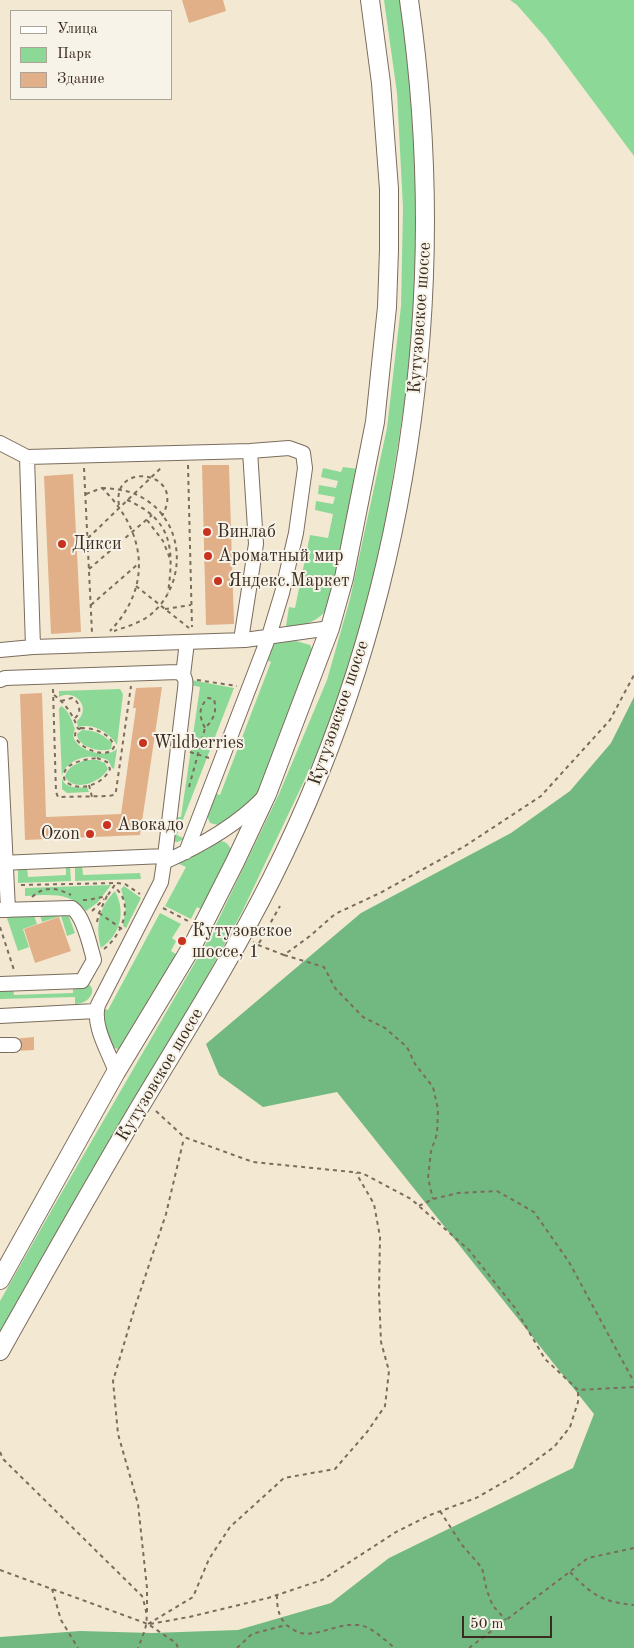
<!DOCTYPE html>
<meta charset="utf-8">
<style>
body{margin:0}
#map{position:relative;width:634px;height:1648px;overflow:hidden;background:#f3e8d2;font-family:"Old Standard TT",serif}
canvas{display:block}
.legend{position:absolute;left:10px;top:10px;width:162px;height:90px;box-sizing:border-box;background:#f7f3e8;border:1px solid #aca397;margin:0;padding:6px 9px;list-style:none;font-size:15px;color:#3b2a1e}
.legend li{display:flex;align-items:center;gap:10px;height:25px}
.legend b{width:25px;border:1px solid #aca397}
.scale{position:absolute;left:462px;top:1616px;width:90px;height:22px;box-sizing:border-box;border:2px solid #3b2a1e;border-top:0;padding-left:6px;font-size:15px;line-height:18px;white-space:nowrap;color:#3b2a1e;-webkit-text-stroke:4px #f7f3e8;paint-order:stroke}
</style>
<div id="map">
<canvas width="634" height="1648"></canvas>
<ul class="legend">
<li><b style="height:6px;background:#fff"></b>Улица</li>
<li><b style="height:14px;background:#8cd997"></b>Парк</li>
<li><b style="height:14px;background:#e1b089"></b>Здание</li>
</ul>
<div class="scale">50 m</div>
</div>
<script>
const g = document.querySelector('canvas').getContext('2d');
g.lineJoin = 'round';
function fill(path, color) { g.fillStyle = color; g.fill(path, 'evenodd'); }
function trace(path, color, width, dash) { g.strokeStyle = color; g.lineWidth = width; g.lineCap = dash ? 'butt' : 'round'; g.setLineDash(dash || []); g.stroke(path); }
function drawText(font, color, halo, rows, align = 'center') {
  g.font = font + ' "Old Standard TT",serif'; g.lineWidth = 4; g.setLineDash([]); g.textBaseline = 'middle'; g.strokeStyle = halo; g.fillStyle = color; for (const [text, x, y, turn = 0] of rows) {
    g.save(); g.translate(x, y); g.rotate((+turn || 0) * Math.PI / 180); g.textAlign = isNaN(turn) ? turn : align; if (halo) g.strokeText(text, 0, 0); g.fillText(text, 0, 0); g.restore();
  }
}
fill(new Path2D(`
 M384 0H400L407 51 416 145 417 283 408 381 380 557 353 663 314 760 242 912 174 1037 0 1334V1301L58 1199 211 935 279 794 327 680 350 599 387 428 401 306 403 208 397 93Z
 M510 0H634V156L546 38 517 5Z
 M343 467 358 469 350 519 327 609C319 621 300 628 286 626L289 607 295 608 310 535 328 538 333 514 315 510 316 501 333 504 335 497 318 494 319 485 336 488 338 481 321 477 323 468 341 472Z
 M296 641 310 645 314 653 260 794 234 816 218 825 210 823 207 816 214 793 220 795 271 662 267 660 272 643Z
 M191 680 234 688 177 835 185 839 177 842 172 841 174 817H181L200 687 190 685Z
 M120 689 123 694 117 745C109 732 94 723 78 727L77 721C92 709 76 688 59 697V691Z
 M61 706C69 710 72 721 75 729 65 747 104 761 117 749L114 769 112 768 108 760C67 744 40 793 87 787L89 792 67 793 62 789V778L59 709Z
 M82 730C94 730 103 734 112 743L111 749C100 753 78 747 77 734Z
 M85 760H97L105 763 108 769C101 782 75 793 65 777 67 767 76 764 85 760Z
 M218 841C227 841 228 844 232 851L201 909 197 907 191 919 165 906 186 867 179 864 180 862 208 849Z
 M75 865H82L83 875 140 873 141 879 75 881Z
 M66 866H70L71 881 18 883V868L27 867 28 877 66 875Z
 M111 885 97 903 86 911C69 891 49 895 25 896V888Z
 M124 886 141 898 126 928 123 926 126 906 121 889Z
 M115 891C126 912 121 934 101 948 95 926 99 907 115 891Z
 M160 913 181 924 172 938 176 941 171 951 177 955 123 1047 119 1050 113 1047 104 1031 103 1008 108 1010Z
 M68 914 75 933 67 936 61 916 42 922 40 915Z
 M34 915 37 924 23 929 29 947 18 951 7 918 13 916Z
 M73 983C77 983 82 982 86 983 99 988 90 1004 75 1004V997L0 999V986L13 985 14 995 73 993Z`), '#8cd997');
fill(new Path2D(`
 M634 697V1648H0V1637L80 1631 152 1633 238 1630 331 1603 389 1558 573 1468 594 1414 337 1092 263 1107 219 1075 206 1044 361 913 511 833 570 791 611 743Z`), '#71b980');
fill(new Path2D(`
 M182 0H223L226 11 189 23Z
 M202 465H229L234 624 206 625Z
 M73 474 81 632 51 634 44 476Z
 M162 687 140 835 25 840 20 694 42 693 46 817 121 814 136 708H133L136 688Z
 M59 917 71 951 35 963 24 929Z
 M34 1037V1050L14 1051 13 1039Z`), '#e1b089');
const minor = new Path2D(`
 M0 443 27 457 250 451 289 448 303 453 305 468 296 533 282 593 269 636 186 852
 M27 457 33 647
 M241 640 256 544 250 451
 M0 650 33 647 245 640 330 628
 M183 675 187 642
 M0 680 5 678 178 672C186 676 186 681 185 689L165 856
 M0 744 8 910
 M164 862C198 847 237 825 263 798
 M0 863 165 856 161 882 98 1005C92 1026 109 1052 116 1072
 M0 910 72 908C84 916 90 946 94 960L82 981 0 984
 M0 1016 96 1011
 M0 1045H14`);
const major = new Path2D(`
 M0 1280 116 1072 194 943 235 862 267 794 330 628 344 578 375 422 387 307 389 250V189L381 83 370 0
 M0 1351C46 1269 93 1186 141 1105 186 1030 233 956 272 878 408 607 452 299 409 0`);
trace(minor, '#7b6c5d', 16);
trace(major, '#7b6c5d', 20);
trace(new Path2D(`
 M188 465 192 627
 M84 468 92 633
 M102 488C116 489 130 490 143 498 186 523 188 585 149 616 139 623 126 627 114 631
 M86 494 102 488C145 530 154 585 110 631
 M127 500C173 520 174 549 168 593
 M119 505C111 460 188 471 162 516
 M147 520 163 541 171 561
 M88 538 162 467
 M89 569 152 515
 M136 586 189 628
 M91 605 138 564
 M165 609 191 605
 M197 680 237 686
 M53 689 56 792 58 797 109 796 114 795 116 791 131 686
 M54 695C66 704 73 715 78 729
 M61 701 72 698C78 701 80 706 79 714L74 719
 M81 728C94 728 111 733 114 747 105 765 59 737 81 728Z
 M190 752 209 758
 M97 758 107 762 110 769C103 785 78 793 65 781 58 763 86 759 97 758Z
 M89 785 92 797
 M189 787 205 728C214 719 217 712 214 699L208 698C198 708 199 716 205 728
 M21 885 116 883 125 884 140 894
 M108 895 116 883
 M32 897C45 885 57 888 71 895
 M83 900H88L107 896
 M163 908 188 921
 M92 911 104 899
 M99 913 122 929
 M97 922 99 913 107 896
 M0 927 14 970
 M253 942 258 945 280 906
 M258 945 284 955 310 936 335 914 380 893 465 846 541 796 610 720 634 675
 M104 949C121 936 136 903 114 887
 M284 955 324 967 335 988 363 1017 385 1028 407 1047 415 1064 433 1087 438 1109 437 1134 431 1151 428 1178 433 1199
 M156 1111 184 1137 253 1162 362 1173 411 1199 469 1250 515 1308 545 1359 578 1390 634 1387
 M419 1206 433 1199 458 1193 497 1191 534 1212 569 1262 634 1382
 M0 1452 3 1459 142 1596C150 1621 147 1625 138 1648
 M440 1511 462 1545 482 1568 487 1591 493 1606 506 1620
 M0 1570 148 1624 176 1643 178 1648
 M570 1572C592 1595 602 1602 634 1605
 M52 1589 61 1620 78 1648
 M277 1595C277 1607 278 1615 286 1625
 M147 1612V1588L138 1504 118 1434 113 1381 135 1307 166 1214 184 1138
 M148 1624 193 1597 209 1559 230 1527 284 1478 335 1469 367 1432 385 1406 389 1371 381 1342 379 1293 380 1237 374 1204 356 1173
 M150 1624 189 1617 268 1598 322 1580 396 1532 430 1515 476 1498 513 1477 554 1447 570 1427 578 1402V1390
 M237 1648 252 1634 286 1625C290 1627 296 1632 300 1633 318 1637 340 1622 359 1625 373 1627 384 1640 395 1648
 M469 1648 588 1558 634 1548`), '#7b6c5d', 2, [4, 4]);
trace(minor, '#fff', 14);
trace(major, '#fff', 18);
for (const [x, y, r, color] of [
 [207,532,5,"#c8321e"],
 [62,544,5,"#c8321e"],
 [208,556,5,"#c8321e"],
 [218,581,5,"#c8321e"],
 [143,743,5,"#c8321e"],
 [107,825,5,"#c8321e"],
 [90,834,5,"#c8321e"],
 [182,941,5,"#c8321e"]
]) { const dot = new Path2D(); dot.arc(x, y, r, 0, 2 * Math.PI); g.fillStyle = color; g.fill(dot); trace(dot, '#f7f3e8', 2); }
drawText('18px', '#3b2a1e', '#f7f3e8', [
 ["Кутузовское шоссе",420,318,-86],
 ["Кутузовское шоссе",339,713,-71],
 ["Кутузовское шоссе",160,1075,-59]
]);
drawText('18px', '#3b2a1e', '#f7f3e8', [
 ["Винлаб",217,532],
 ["Дикси",72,544],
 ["Ароматный мир",218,556],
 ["Яндекс.Маркет",228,581],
 ["Wildberries",153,743],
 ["Авокадо",117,825],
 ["Ozon",80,834,"right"],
 ["Кутузовское",192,931],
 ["шоссе, 1",192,952]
], 'left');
</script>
